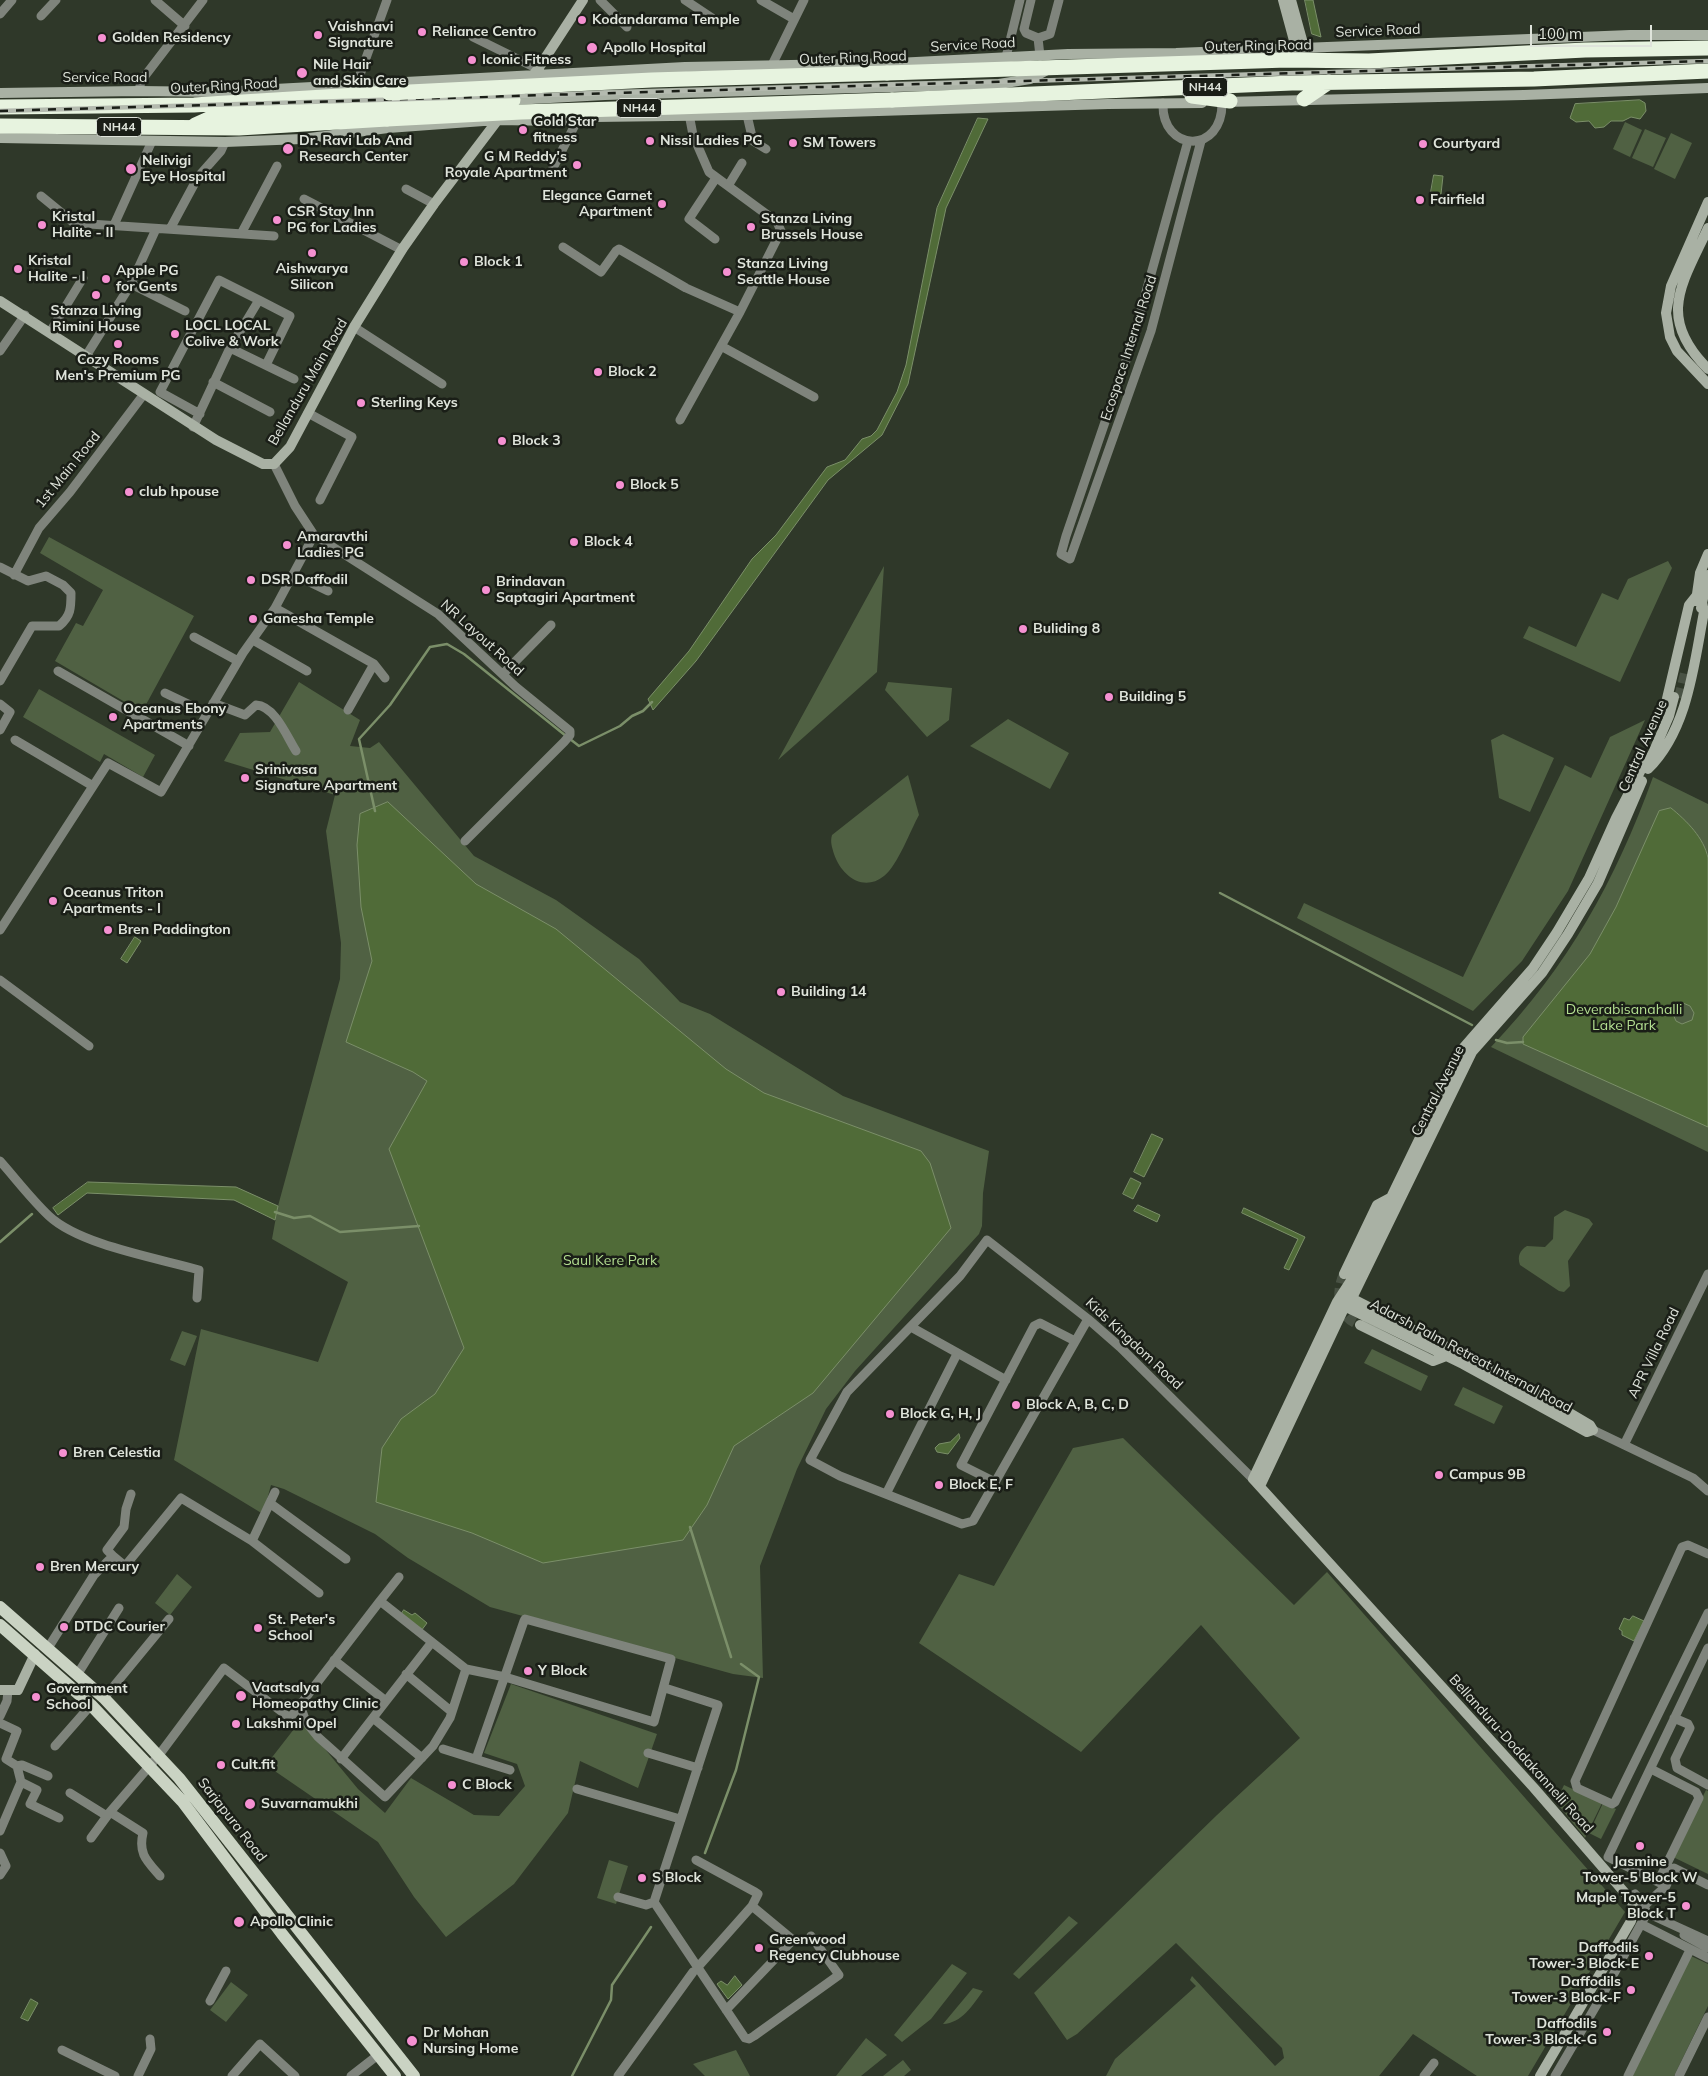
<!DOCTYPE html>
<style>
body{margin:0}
#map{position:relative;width:1708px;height:2076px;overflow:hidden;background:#2f3829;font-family:Mulish,sans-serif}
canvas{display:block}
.scale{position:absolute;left:1530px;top:25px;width:122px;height:22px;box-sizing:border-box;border:2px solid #dfe4db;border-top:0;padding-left:6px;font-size:15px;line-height:18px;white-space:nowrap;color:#dfe4db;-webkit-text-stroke:4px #1a1e17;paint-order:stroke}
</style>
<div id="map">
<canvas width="1708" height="2076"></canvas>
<div class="scale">100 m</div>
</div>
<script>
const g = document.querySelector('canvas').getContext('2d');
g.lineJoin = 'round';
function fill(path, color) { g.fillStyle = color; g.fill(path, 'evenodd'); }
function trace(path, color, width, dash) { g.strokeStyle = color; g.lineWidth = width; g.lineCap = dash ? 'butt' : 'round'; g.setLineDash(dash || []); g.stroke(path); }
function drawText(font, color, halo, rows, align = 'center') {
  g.font = font + ' Mulish,sans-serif'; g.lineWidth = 5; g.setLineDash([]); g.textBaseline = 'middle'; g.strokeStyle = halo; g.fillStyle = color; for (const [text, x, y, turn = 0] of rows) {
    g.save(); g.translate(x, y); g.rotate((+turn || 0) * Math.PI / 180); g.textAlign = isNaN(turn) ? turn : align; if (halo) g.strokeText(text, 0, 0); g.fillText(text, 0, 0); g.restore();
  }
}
fill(new Path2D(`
 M1625 122 1642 130 1630 157 1613 149Z
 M1645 129 1666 138 1653 167 1632 158Z
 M1671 133 1692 143 1675 179 1654 169Z
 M49 537 194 616 142 712 55 661 76 623 83 626 103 590 40 553Z
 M1668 561 1672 568 1620 682 1523 638 1529 626 1576 647 1602 593 1618 600 1628 579Z
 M884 566 877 672 778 760Z
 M299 682 360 720 350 746 370 748 379 742 474 856 556 900 639 959 680 1002 710 1014 843 1096 989 1151 983 1193 982 1226 979 1234 855 1371 826 1409 797 1469 760 1566 763 1678 733 1674 490 1607 408 1558 375 1534 284 1489 271 1485 263 1514 174 1460 201 1329 318 1362 348 1282 272 1239 278 1206 340 979 341 943 326 831 335 795 224 761 240 733 270 732Z
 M888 682 952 688 949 720 927 737 885 690Z
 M39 689 155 755 143 777 104 754 100 762 23 717Z
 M1008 719 1069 753 1050 789 970 746Z
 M1645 720 1568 891 1522 961 1473 1011 1297 918 1304 903 1463 977 1565 765 1591 778 1610 737Z
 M1503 734 1554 758 1530 812 1499 798 1491 740Z
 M908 775 919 815C910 831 898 865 884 876 863 893 841 875 834 854 832 847 830 842 832 835Z
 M1653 777 1708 804V1152L1491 1047C1568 966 1615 882 1653 777Z
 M1565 1210 1589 1219 1593 1224 1568 1261 1570 1286 1564 1292 1559 1291 1520 1265C1517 1256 1520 1250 1527 1246L1545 1247 1553 1239 1554 1217Z
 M182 1331 197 1336 185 1366 170 1360Z
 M1372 1349 1428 1376 1421 1391 1364 1363Z
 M1463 1387 1503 1406 1494 1424 1454 1405Z
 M1123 1438 1294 1605 1327 1572 1625 1912 1528 2076H1477L1413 2034 1379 2076H1106L1115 2059 1196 1986 1190 1980 1192 1976 1275 2066 1284 2058 1282 2048 1176 1943 1077 2034 1067 2040 1034 1993 1217 1815 1300 1738 1201 1625 1081 1752 919 1643 959 1574 994 1586 1073 1448Z
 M177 1574 192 1587 170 1615 155 1603Z
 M511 1684 657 1734 638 1788 580 1761 568 1813 514 1884 446 1937 414 1897 378 1842 266 1765 301 1720 358 1789 385 1813 411 1778 474 1815 499 1816 525 1786 517 1764 484 1753Z
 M1564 1785 1602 1803 1585 1838 1556 1802Z
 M1706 1790 1708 1791V1874L1673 1857Z
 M1603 1803 1616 1809 1601 1839 1589 1833Z
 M609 1860 628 1866 616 1904 597 1898Z
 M1069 1916 1078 1923 1019 1979 1013 1974Z
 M1691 1956 1708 1964V2006L1674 2076H1632Z
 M952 1964 967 1973 931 2019 902 2042 894 2035Z
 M231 1982 248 1995 226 2022 210 2010Z
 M973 1988 983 1991C972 2006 962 2023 943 2024Z
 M866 2038 887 2055 861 2076H836Z
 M736 2050 750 2076H705L693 2064Z
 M903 2060 911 2070 904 2076H883Z`), '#506143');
const water = new Path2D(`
 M1305 0H1313L1321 37 1312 34Z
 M1640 100 1645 103 1646 111 1640 119 1631 117 1623 121H1611L1604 127 1595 128 1589 121 1576 122 1570 118 1575 104Z
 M978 118 988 119 946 208 908 384 882 435 828 480 696 661 653 710 648 699 689 651 752 559 776 535 827 467 845 460 862 439 871 436 877 430 897 392 906 365 937 208Z
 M1434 175 1443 176 1441 194 1431 192Z
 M388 802 476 884 556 929 726 1069 764 1093 921 1151 930 1163 951 1228 813 1393 734 1446 707 1505 683 1540 543 1563 472 1533 376 1502 382 1448 401 1419 435 1394 464 1348 389 1149 427 1081 413 1072 346 1042 372 961 361 907 357 845 360 814Z
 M1671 808C1687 821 1704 838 1708 858V1127L1523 1044V1037L1590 954 1616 907 1659 811ZM1683 1003 1690 1006 1694 1013 1692 1020 1682 1024 1676 1021 1673 1014 1677 1005Z
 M135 937 141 941 127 963 121 959Z
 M1152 1134 1163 1139 1144 1177 1134 1172Z
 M1131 1178 1141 1183 1133 1199 1123 1194Z
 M88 1182 236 1187 278 1206 275 1220 234 1200 87 1193 58 1215 53 1208Z
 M1138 1205 1160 1215 1157 1222 1134 1211Z
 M1244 1208 1305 1237 1289 1270 1284 1268 1298 1239 1242 1213Z
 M959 1434 960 1438 948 1454 937 1452 935 1448 939 1444 950 1442Z
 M404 1610 412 1615 415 1613 427 1623 421 1631 401 1615Z
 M1633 1616 1644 1621 1634 1641 1622 1635V1631L1619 1629 1624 1618 1629 1620Z
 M735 1976 742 1985 728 1999 717 1984 721 1981 727 1985Z
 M31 1999 38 2003 28 2021 21 2018Z`);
fill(water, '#506b38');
trace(water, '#7b8f69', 1);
trace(new Path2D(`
 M570 739 579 746 620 726 632 716 643 711 652 702
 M375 811 359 739 390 705 430 647 447 644 464 654 566 736
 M1220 893 1472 1025
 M1496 1040 1507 1043 1523 1042
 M275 1212 294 1218 310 1216 340 1232 419 1226
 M0 1242 32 1214
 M690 1527 731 1657
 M705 1853 736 1770 759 1677 741 1664
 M572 2076 611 2000 612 1985 651 1927`), '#7b8f69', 2.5);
trace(new Path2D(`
 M1679 698 1686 669
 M1344 1274C1335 1293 1338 1318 1360 1325`), '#495244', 10, [10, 5]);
trace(new Path2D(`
 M155 0 185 26
 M600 0 627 27
 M685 0 712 18
 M761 0 794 19
 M1031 0 1024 29 1026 33 1038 38
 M0 14 12 0
 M41 16 56 0
 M473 37 538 69
 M1040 56 1038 38 1050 34 1059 0
 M1006 57 1020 0
 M772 65 804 0
 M357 83 387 0
 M139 91 141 81 203 0
 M1163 103C1161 152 1223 156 1222 102
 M747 115 753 141 766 149
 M1188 141 1131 346 1066 536 1061 554 1070 559 1151 331 1201 141
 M553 168 577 121
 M728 186 742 163
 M406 189 434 204
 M41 196 74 223 274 236
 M304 199 402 250
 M114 225 152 141
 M170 229 198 177 221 151 225 142
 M242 232 277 166
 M715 239 689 219 716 178
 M563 247 601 272 616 251 619 249 686 288 740 312
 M131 284 185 311
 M354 327 442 384
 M50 332 83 278
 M721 346 814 397
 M230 348 294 379
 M0 351 25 315
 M86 356 131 284 156 229
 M213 382 270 412
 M308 413 352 437 320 500
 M200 414 160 392 219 280 259 300
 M680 420 740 312 781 231 777 222 709 172 693 135 689 114
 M193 427 230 348 259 300 290 316 266 365
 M274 464 295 506 314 535 438 614 516 687 570 731V735L564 742 465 841
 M0 567 28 581 46 576 63 585 71 593C71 608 71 616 59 626H32L0 681
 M293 574 328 591
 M14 575 39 528 70 492 144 394
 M275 608 374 664 385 678
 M194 637 238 661
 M253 640 307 671
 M58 671 189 746
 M503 674 551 625
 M165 693 207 713
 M213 703 245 715 256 705C275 706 287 737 296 751
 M0 704 10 712 0 730
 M348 710 374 664
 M15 740 93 786
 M0 930 108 763 161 792 243 653 275 608 314 535
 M0 980 89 1046
 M0 1161C16 1179 31 1199 49 1216 80 1245 157 1258 199 1270L197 1298
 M1088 1319 973 1521 962 1524 840 1476 810 1460 847 1392 960 1276 987 1240 1088 1319 1120 1347 1253 1479
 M911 1327 1006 1380
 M1593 1430 1693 1478 1708 1491
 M1624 1445 1708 1274
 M995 1482 961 1465 1034 1326 1040 1323 1075 1341
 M886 1494 957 1354
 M271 1504 346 1559
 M252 1541 275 1492
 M1708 1554 1688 1545 1682 1547 1575 1781 1577 1788 1612 1804 1615 1802 1708 1613
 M113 1556 107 1550 124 1527 126 1509 131 1494
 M380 1601 399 1577
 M48 1648 94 1575 113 1556 125 1566 181 1498 252 1541 319 1593
 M334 1660 386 1701 432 1642
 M406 1674 452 1712
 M77 1675 119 1608
 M665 1688 718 1705 654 1902 745 2038 749 2039 754 2036 839 1975 811 1936
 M104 1698 169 1619
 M300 1705 306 1722 318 1737 385 1797 433 1746 450 1718 466 1669
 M0 1716 7 1701 8 1690
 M373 1718 422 1758
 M1674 1718 1688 1724 1690 1728 1675 1759 1677 1768 1708 1785
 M0 1723 17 1731 6 1759 17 1766 21 1782 0 1831
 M55 1746 91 1705
 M443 1749 510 1770
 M648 1753 698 1768
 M341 1759 386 1701
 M17 1766 22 1765 48 1776
 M1651 1769 1696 1792 1699 1798 1658 1882
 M21 1782 37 1790 30 1804 59 1818
 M577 1789 680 1819
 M70 1793 107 1816
 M110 1812 143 1833C138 1854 147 1861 160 1876
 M91 1838 110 1812 159 1755 224 1668 290 1718 380 1601 466 1669 505 1677 654 1722 671 1659 525 1619 524 1621 476 1759
 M0 1853 6 1866 0 1875
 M696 1860 755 1892 758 1894 752 1906
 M1708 1885 1674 1868 1666 1886 1644 1906 1647 1913 1708 1941
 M1666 1886 1608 1857 1708 1648
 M618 1897 646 1905 654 1902
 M1629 1897 1635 1894 1644 1906
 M1641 1924 1708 1958
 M1684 1935 1708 1948
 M697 1968 752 1906 793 1940 726 2010
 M210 2001 226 1971
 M62 2050 115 2076
 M138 2076 151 2049 150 2039
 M232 2076 260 2044 295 2076
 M351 2076 378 2055
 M618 2076 693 1972
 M1424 2076 1434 2063
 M1555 2076 1600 1999 1647 1913
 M1628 2076 1690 1950
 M1679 2076 1708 2017`), '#7f847c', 9);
trace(new Path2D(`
 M1283 0 1296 48
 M1291 0 1304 47
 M0 93 139 91 219 92 685 67 897 63 1068 54 1176 53 1630 35H1708
 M513 100 605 95 999 84 1030 79 1049 69
 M1224 102 1524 95 1708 88
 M509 105 538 69 583 0
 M0 138 225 142 302 139 388 128 497 120 559 121 595 117 747 115 1108 104 1202 103
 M1708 202 1671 286 1666 313 1670 337 1677 351 1708 384
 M1708 228C1682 284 1656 317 1708 369
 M0 301 216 440 263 464H274L290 447 354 327 403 248 434 204 500 117
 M1696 601 1700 573 1708 554
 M1701 608 1708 575
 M1666 703 1689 605 1697 595
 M1648 769C1688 730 1694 664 1704 612L1702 602
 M1344 1274 1377 1205 1392 1197
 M1340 1304 1463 1364 1587 1432 1593 1430 1590 1425 1529 1389 1347 1296
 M1360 1325 1433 1361 1446 1356
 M1260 1486 1345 1306 1352 1298 1472 1052 1542 973 1568 934 1598 883 1642 781
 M0 1690H18L35 1654
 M1540 2076 1631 1921 1634 1908 1631 1900 1534 1788 1253 1479 1337 1302 1350 1282 1464 1047 1533 968 1557 932 1589 878 1616 818 1643 766 1653 753 1669 716 1674 697`), '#a9b1a4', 10);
trace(new Path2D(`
 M0 1607 104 1698 179 1778 414 2076
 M0 1625 91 1705 182 1801 282 1934 395 2076`), '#cad3c3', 12);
trace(new Path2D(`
 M887 73 1287 60 1369 61 1585 50 1708 48
 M1192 96 1230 101
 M1304 99 1329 82
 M892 100 1292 83 1534 79 1708 71
 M0 107 194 105 389 93
 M195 125 215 116H251L513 100
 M0 126 239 128 387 119`), '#e7f3df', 15);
const rail = new Path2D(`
 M0 111 1708 61`);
trace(rail, '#b4baaf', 4.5);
trace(rail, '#1a1e17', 2.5, [8]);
trace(new Path2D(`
 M389 93 652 80 887 73
 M387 119 521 112 892 100`), '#e7f3df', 15);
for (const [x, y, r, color] of [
 [582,20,5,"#f590d1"],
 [422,32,5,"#f590d1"],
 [318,35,5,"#f590d1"],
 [102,38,5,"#f590d1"],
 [592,48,6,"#f590d1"],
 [472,60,5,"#f590d1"],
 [302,73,6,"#f590d1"],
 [523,130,5,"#f590d1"],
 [650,141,5,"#f590d1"],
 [793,143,5,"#f590d1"],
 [1423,144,5,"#f590d1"],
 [288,149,6,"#f590d1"],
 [577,165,5,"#f590d1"],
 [131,169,6,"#f590d1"],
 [1420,200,5,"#f590d1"],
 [662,204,5,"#f590d1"],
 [277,220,5,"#f590d1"],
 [42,225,5,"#f590d1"],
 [751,227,5,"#f590d1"],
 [312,253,5,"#f590d1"],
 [464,262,5,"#f590d1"],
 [18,269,5,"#f590d1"],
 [727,272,5,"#f590d1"],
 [106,279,5,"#f590d1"],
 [96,295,5,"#f590d1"],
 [175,334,5,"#f590d1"],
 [118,344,5,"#f590d1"],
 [598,372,5,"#f590d1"],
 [361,403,5,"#f590d1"],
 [502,441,5,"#f590d1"],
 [620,485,5,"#f590d1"],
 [129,492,5,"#f590d1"],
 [574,542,5,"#f590d1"],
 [287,545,5,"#f590d1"],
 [251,580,5,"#f590d1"],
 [486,590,5,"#f590d1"],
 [253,619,5,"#f590d1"],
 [1023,629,5,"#f590d1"],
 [1109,697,5,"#f590d1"],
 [113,717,5,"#f590d1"],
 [245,778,5,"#f590d1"],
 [53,901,5,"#f590d1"],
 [108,930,5,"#f590d1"],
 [781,992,5,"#f590d1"],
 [1016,1405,5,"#f590d1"],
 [890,1414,5,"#f590d1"],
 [63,1453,5,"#f590d1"],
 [1439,1475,5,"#f590d1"],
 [939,1485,5,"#f590d1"],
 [40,1567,5,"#f590d1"],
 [64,1627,5,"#f590d1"],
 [258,1628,5,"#f590d1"],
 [528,1671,5,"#f590d1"],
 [241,1696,6,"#f590d1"],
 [36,1697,5,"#f590d1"],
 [236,1724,5,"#f590d1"],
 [221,1765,5,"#f590d1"],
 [452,1785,5,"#f590d1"],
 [250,1804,6,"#f590d1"],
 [1640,1846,5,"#f590d1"],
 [642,1878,5,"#f590d1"],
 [1686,1906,5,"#f590d1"],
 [239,1922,6,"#f590d1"],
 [759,1948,5,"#f590d1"],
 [1649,1956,5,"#f590d1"],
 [1631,1990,5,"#f590d1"],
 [1607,2032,5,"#f590d1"],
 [412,2041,6,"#f590d1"]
]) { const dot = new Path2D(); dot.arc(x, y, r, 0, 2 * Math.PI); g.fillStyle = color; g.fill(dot); trace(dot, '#1a1e17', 2); }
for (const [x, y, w] of [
 [1205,87,45],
 [639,108,45],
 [119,127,45]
]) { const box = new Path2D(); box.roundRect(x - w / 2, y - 9.5, w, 19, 4); g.fillStyle = '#1a1e17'; g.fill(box); trace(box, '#dfe4db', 1); }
drawText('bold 12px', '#dfe4db', null, [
 ["NH44",1205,87],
 ["NH44",639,108],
 ["NH44",119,127]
]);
drawText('bold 14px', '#dfe4db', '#1a1e17', [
 ["Kodandarama Temple",592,20],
 ["Vaishnavi",328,27],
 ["Signature",328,43],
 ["Reliance Centro",432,32],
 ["Golden Residency",112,38],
 ["Apollo Hospital",603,48],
 ["Iconic Fitness",482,60],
 ["Nile Hair",313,65],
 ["and Skin Care",313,81],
 ["Gold Star",533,122],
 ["fitness",533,138],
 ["Dr. Ravi Lab And",299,141],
 ["Research Center",299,157],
 ["Nissi Ladies PG",660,141],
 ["SM Towers",803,143],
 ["Courtyard",1433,144],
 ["G M Reddy's",567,157,"right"],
 ["Royale Apartment",567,173,"right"],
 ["Nelivigi",142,161],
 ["Eye Hospital",142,177],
 ["Elegance Garnet",652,196,"right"],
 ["Apartment",652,212,"right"],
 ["Fairfield",1430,200],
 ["CSR Stay Inn",287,212],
 ["PG for Ladies",287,228],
 ["Kristal",52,217],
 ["Halite - II",52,233],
 ["Stanza Living",761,219],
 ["Brussels House",761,235],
 ["Kristal",28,261],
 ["Halite - I",28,277],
 ["Block 1",474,262],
 ["Stanza Living",737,264],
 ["Seattle House",737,280],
 ["Aishwarya",312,269,"center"],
 ["Silicon",312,285,"center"],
 ["Apple PG",116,271],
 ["for Gents",116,287],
 ["Stanza Living",96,311,"center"],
 ["Rimini House",96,327,"center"],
 ["LOCL LOCAL",185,326],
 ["Colive & Work",185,342],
 ["Cozy Rooms",118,360,"center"],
 ["Men's Premium PG",118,376,"center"],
 ["Block 2",608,372],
 ["Sterling Keys",371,403],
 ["Block 3",512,441],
 ["Block 5",630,485],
 ["club hpouse",139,492],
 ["Amaravthi",297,537],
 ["Ladies PG",297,553],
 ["Block 4",584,542],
 ["DSR Daffodil",261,580],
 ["Brindavan",496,582],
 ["Saptagiri Apartment",496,598],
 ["Ganesha Temple",263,619],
 ["Buliding 8",1033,629],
 ["Building 5",1119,697],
 ["Oceanus Ebony",123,709],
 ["Apartments",123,725],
 ["Srinivasa",255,770],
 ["Signature Apartment",255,786],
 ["Oceanus Triton",63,893],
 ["Apartments - I",63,909],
 ["Bren Paddington",118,930],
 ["Building 14",791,992],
 ["Block A, B, C, D",1026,1405],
 ["Block G, H, J",900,1414],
 ["Bren Celestia",73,1453],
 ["Campus 9B",1449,1475],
 ["Block E, F",949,1485],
 ["Bren Mercury",50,1567],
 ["St. Peter's",268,1620],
 ["School",268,1636],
 ["DTDC Courier",74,1627],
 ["Y Block",538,1671],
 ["Vaatsalya",252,1688],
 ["Homeopathy Clinic",252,1704],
 ["Government",46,1689],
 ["School",46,1705],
 ["Lakshmi Opel",246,1724],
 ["Cult.fit",231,1765],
 ["C Block",462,1785],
 ["Suvarnamukhi",261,1804],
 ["Jasmine",1640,1862,"center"],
 ["Tower-5 Block W",1640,1878,"center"],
 ["S Block",652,1878],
 ["Maple Tower-5",1676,1898,"right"],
 ["Block T",1676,1914,"right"],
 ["Apollo Clinic",250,1922],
 ["Greenwood",769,1940],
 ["Regency Clubhouse",769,1956],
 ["Daffodils",1639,1948,"right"],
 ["Tower-3 Block-E",1639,1964,"right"],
 ["Daffodils",1621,1982,"right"],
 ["Tower-3 Block-F",1621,1998,"right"],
 ["Daffodils",1597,2024,"right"],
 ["Tower-3 Block-G",1597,2040,"right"],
 ["Dr Mohan",423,2033],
 ["Nursing Home",423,2049]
], 'left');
drawText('14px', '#dfe4db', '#1a1e17', [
 ["Service Road",1378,31,-2],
 ["Service Road",973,45,-3],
 ["Outer Ring Road",1258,46,-1],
 ["Outer Ring Road",853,58,-2],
 ["Service Road",105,78],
 ["Outer Ring Road",224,86,-3],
 ["Ecospace Internal Road",1129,348,-72],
 ["Bellanduru Main Road",308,382,-60],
 ["1st Main Road",68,470,-51],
 ["NR Layout Road",482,638,42],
 ["Central Avenue",1643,746,-66],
 ["Central Avenue",1438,1091,-63],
 ["Kids Kingdom Road",1134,1344,43],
 ["APR Villa Road",1654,1353,-64],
 ["Adarsh Palm Retreat Internal Road",1471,1356,28],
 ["Bellanduru-Doddakannelli Road",1521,1754,48],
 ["Sarjapura Road",232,1820,52]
]);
drawText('14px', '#b4df91', '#1a1e17', [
 ["Deverabisanahalli",1624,1010],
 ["Lake Park",1624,1026],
 ["Saul Kere Park",610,1261]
]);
</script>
